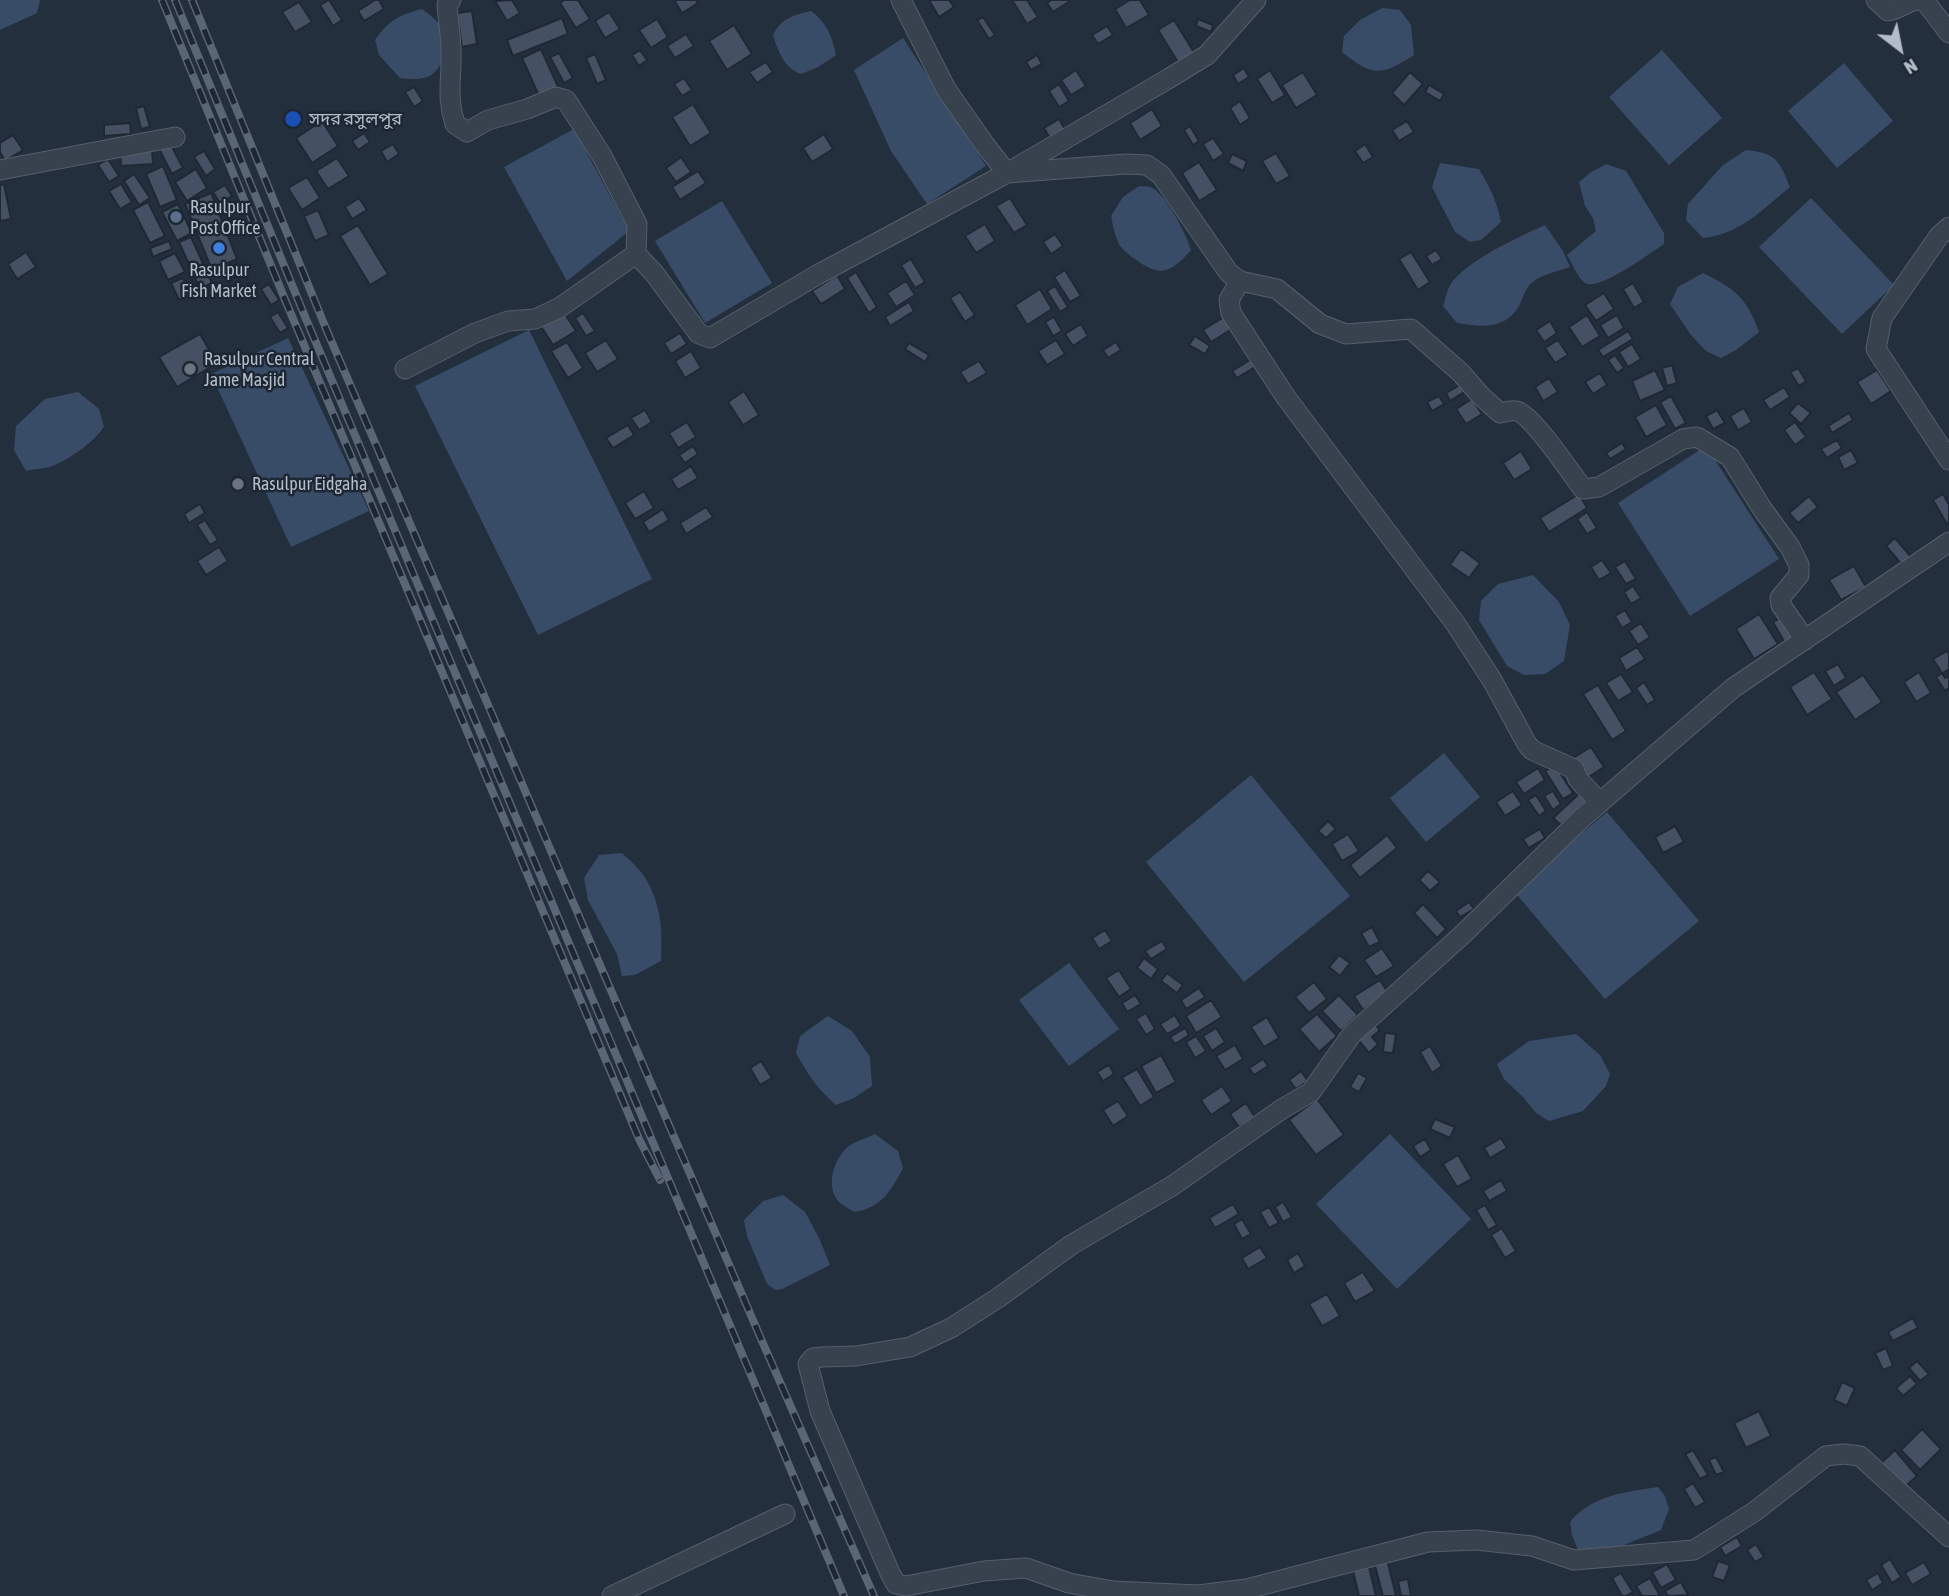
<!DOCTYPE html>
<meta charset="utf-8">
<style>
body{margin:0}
#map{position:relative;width:1949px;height:1596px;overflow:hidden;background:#242f3e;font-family:"Asap Condensed",sans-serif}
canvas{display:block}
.north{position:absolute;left:1865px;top:14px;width:70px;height:70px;-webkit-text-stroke:5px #1d2633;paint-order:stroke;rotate:148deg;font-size:19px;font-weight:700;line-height:28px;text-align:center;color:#b4bcc9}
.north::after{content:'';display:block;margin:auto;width:24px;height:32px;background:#b4bcc9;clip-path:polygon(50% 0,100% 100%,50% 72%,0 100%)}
</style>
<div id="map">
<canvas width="1949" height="1596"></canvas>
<div class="north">N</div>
</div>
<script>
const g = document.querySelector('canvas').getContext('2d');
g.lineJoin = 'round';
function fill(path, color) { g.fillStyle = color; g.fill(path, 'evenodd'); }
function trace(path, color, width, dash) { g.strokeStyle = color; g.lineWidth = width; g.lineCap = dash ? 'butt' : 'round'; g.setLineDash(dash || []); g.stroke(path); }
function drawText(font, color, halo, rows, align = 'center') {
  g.font = font + ' "Asap Condensed","Noto Sans Bengali",sans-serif'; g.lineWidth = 5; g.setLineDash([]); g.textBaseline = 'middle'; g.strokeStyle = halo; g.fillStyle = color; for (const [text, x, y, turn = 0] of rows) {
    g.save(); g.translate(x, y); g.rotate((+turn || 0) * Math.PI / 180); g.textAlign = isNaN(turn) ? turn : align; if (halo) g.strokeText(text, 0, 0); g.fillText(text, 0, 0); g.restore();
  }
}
fill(new Path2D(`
 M0 0H40L37 13 0 30Z
 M1382 8 1400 10 1411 25 1414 55C1381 76 1373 77 1342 52L1344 36 1360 20Z
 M422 9C427 13 435 18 439 24 449 39 446 70 427 77 418 80 409 79 400 78L379 55 375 40C389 20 399 15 422 9Z
 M811 11C827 23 832 36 836 55L818 67 801 74C784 68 778 51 773 35 781 18 794 15 811 11Z
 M903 38 986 166 927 204 891 151 854 70Z
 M1662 50 1722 118 1669 165 1609 97Z
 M1844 63 1893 121 1837 168 1788 111Z
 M574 129 629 231 567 281 504 167Z
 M1746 150C1776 153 1779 160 1790 187 1763 209 1739 235 1703 238L1686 220 1688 204 1723 165Z
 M1440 163 1479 169C1490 187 1497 202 1501 222L1481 240 1470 242 1455 232 1432 187Z
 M1606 164 1626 171 1664 233V244C1652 252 1598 292 1585 283 1578 278 1572 263 1567 255L1596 231 1593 218 1585 206 1579 182 1590 173Z
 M1139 186C1143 187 1147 186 1150 187 1165 192 1187 235 1191 250 1171 273 1161 278 1135 259 1129 255 1122 249 1119 244 1115 236 1113 225 1111 216L1123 197Z
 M1811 198 1894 285 1842 334 1759 247Z
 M722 201 772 283 705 323 655 241Z
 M1545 225 1563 251 1570 267C1559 271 1543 274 1534 281 1525 287 1524 296 1520 304 1507 330 1481 327 1457 323L1443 306C1445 300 1447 291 1450 285 1466 261 1518 237 1545 225Z
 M1703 273C1734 288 1747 298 1759 332L1736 350 1721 358 1706 351 1691 335 1670 304 1678 287Z
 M529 330 652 579 538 635 415 386Z
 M288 338 369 511 291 547 211 374Z
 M78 392 99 409 104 427C94 442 66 462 49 467 41 469 33 469 26 471L14 450 16 426 45 399Z
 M1706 446 1779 559 1690 616 1618 503Z
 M1533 575 1559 602 1570 625 1564 661 1545 674 1524 675 1507 666 1479 620 1481 601 1498 584Z
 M1444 753 1480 797 1426 842 1390 798Z
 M1251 775 1350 896 1244 982 1146 862Z
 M1607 812 1699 921 1605 999 1513 890Z
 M622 853C628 859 636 865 641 872 661 899 663 930 661 961L635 975 622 976 617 954 588 900 584 878 599 855Z
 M1069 963 1119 1029 1069 1066 1019 1000Z
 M828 1016 852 1031 870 1057 872 1086 854 1098 836 1105C818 1090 807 1073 796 1053L800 1036Z
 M1576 1034 1600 1055 1610 1074 1606 1086 1583 1111 1549 1121 1536 1113 1524 1098 1504 1079 1497 1064 1529 1041Z
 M875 1134 898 1151 903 1168C891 1191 881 1208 854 1212 850 1209 844 1206 840 1203 824 1187 834 1158 849 1146 856 1141 868 1138 875 1134Z
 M1390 1134 1471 1219 1397 1289 1316 1204Z
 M783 1195 805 1212 819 1238 830 1265 782 1289 776 1290 767 1284 747 1236 744 1220 763 1201Z
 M1658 1487 1665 1496 1669 1509 1661 1530 1602 1554 1579 1552 1572 1535 1570 1522C1592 1495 1626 1492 1658 1487Z`), '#394c67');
const building = new Path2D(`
 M329 0 342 20 333 26 320 5Z
 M375 0H379L384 9 364 21 358 11Z
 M512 0 520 13 507 21 495 1Z
 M564 0H578L590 19 576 28 560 3Z
 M674 0H696L698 3 682 13Z
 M929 0H949L954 7 939 17Z
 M1012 0H1027L1038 17 1027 24Z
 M1051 0H1069L1070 1 1053 12 1047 3Z
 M1130 0H1140L1149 15 1126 28 1115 9Z
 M299 2 312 22 295 32 282 12Z
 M472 11 477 44 462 47 457 13Z
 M609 12 620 29 605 38 595 21Z
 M983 17 995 35 989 39 977 20Z
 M562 18 568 34 513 56 507 40Z
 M657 19 668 37 651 48 639 30Z
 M1198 19 1213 25 1211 32 1196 26Z
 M1174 20 1195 54 1179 64 1158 30Z
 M734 25 752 54 727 70 709 41Z
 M1107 26 1113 35 1098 44 1092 35Z
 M686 34 694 46 675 58 667 46Z
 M541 49 559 89 540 98 522 58Z
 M640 50 647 60 639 66 632 55Z
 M559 53 573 78 564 83 550 57Z
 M595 54 606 80 597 84 586 58Z
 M1037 55 1042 64 1031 70 1026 62Z
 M766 62 773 72 757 83 749 72Z
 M1244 68 1249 77 1238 84 1233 75Z
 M1076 70 1086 86 1071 95 1061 80Z
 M1270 70 1285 95 1272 103 1257 79Z
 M1303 72 1317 95 1296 108 1282 85Z
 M1410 72 1423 84 1404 105 1392 93Z
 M684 78 692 90 682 96 674 84Z
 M1059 84 1069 101 1059 107 1049 91Z
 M1429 85 1444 94 1440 101 1425 92Z
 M414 87 423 101 414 107 405 92Z
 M1240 101 1250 118 1240 125 1230 108Z
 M693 104 711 133 690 146 672 117Z
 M144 106 150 127 141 129 136 108Z
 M1152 109 1162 126 1140 140 1130 123Z
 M1059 119 1066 131 1051 140 1044 128Z
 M322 121 338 146 312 163 296 138Z
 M1407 121 1414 132 1399 141 1392 130Z
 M130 123 131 134 104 136V125Z
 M1190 126 1199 141 1193 145 1184 130Z
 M364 133 370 142 358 150 352 141Z
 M824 134 833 149 812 162 803 148Z
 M13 135 23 150 5 161 0 152V143Z
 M1213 138 1224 154 1213 161 1203 144Z
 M170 143 183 168 172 174 159 149Z
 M393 144 399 154 387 162 381 151Z
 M1365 144 1373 157 1363 163 1355 151Z
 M152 149 153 164 121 166 120 151Z
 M204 151 215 169 206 176 194 157Z
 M1276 153 1290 176 1276 184 1262 161Z
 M1232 154 1247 161 1243 171 1228 163Z
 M681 157 691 172 676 182 666 168Z
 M337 158 349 176 328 189 316 171Z
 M108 159 119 176 109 182 98 165Z
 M1199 162 1217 190 1199 201 1182 173Z
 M163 166 177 200 160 207 146 174Z
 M196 169 207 188 187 201 175 182Z
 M698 171 706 183 680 200 672 187Z
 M134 174 150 198 139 205 124 181Z
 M307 177 320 198 302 210 288 188Z
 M4 184 11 219 0 221V185Z
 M121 184 132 202 120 209 109 191Z
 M225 185 232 196 220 203 213 192Z
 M211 193 237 259 212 270 185 204Z
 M359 198 367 210 352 219 345 207Z
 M1010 198 1027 225 1014 233 996 206Z
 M148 202 165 236 150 243 133 210Z
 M178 204 192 233 177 241 162 212Z
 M318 210 329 235 315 241 304 216Z
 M985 224 995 241 976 253 965 236Z
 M358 225 388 274 370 285 340 236Z
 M1055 234 1063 246 1051 254 1043 242Z
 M191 237 212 283 200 289 179 242Z
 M169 241 172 249 153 257 150 248Z
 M1436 250 1442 259 1432 265 1426 256Z
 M26 252 36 267 17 279 8 264Z
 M1411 252 1430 282 1418 290 1399 259Z
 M175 253 185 272 168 280 159 261Z
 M911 259 925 282 915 288 901 265Z
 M1065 270 1081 296 1070 302 1054 277Z
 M856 272 877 307 869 313 847 278Z
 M837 275 845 289 821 304 812 291Z
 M183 278 191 295 179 300 171 283Z
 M906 281 915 295 896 307 887 293Z
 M1633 283 1644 302 1634 308 1623 289Z
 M269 284 279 300 271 305 261 289Z
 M1055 286 1068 307 1060 312 1047 291Z
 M1040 289 1052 309 1027 325 1015 305Z
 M960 292 975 315 965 322 950 298Z
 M1604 293 1614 309 1596 321 1585 305Z
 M909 302 914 311 890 326 885 317Z
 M563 311 576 331 553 345 540 325Z
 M278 312 288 328 280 333 270 317Z
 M583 313 595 331 586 336 575 318Z
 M1227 315 1235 327 1211 342 1203 330Z
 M1587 315 1600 336 1582 347 1569 327Z
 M1617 315 1624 328 1608 338 1600 325Z
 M1054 317 1062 331 1053 336 1045 322Z
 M1550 321 1557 333 1544 342 1536 330Z
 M1081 324 1088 336 1073 346 1065 334Z
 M1628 331 1633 339 1603 357 1598 350Z
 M680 333 687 344 671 354 664 343Z
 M200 334 217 363 177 387 159 357Z
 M1195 336 1210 346 1205 354 1189 345Z
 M606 340 618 359 597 372 585 353Z
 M1056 340 1065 354 1047 365 1038 351Z
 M1558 340 1568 355 1555 363 1545 348Z
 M567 342 583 368 568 378 551 351Z
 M1116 342 1121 350 1108 358 1103 350Z
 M909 343 929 355 925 362 905 349Z
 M1632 344 1641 359 1628 367 1619 352Z
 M691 351 701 368 685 378 675 361Z
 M1615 355 1624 368 1617 373 1608 360Z
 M1250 360 1255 367 1237 378 1232 371Z
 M979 361 987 373 968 384 960 372Z
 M1672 365 1677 383 1667 386 1662 368Z
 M1798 368 1806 381 1799 386 1790 372Z
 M1655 370 1665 390 1640 401 1632 381Z
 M1877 370 1891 391 1871 404 1857 382Z
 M1600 373 1607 385 1593 394 1585 382Z
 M1549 378 1558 392 1543 401 1535 387Z
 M1460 385 1464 392 1450 401 1446 393Z
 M1784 387 1790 397 1770 410 1763 400Z
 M744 391 759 415 743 425 728 402Z
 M1439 396 1444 404 1432 411 1427 402Z
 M1671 396 1686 423 1675 429 1660 402Z
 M1472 399 1482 414 1466 424 1456 409Z
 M1798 403 1811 413 1801 424 1789 413Z
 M1656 405 1667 425 1646 437 1635 417Z
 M1744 408 1752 422 1738 430 1730 416Z
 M645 410 652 422 639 430 631 418Z
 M1717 410 1725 423 1713 429 1706 416Z
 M1849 413 1853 420 1832 433 1828 426Z
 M687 422 696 437 678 448 669 433Z
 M1795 422 1806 437 1795 445 1784 430Z
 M628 425 634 435 613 448 606 438Z
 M1837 440 1842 448 1827 458 1821 449Z
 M1622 443 1626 449 1610 459 1606 453Z
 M693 446 698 454 685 463 679 455Z
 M1851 450 1858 463 1844 470 1838 457Z
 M1521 451 1532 469 1514 480 1503 463Z
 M691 466 698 478 678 490 671 479Z
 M644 491 654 508 635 519 625 503Z
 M1579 494 1587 508 1549 532 1540 518Z
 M1943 494 1949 505V523L1947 524 1933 500Z
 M1809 496 1818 507 1798 523 1789 513Z
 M200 504 205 513 189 523 184 514Z
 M706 507 713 517 686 534 680 523Z
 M663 509 669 520 649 532 643 522Z
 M1587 512 1597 528 1587 534 1577 519Z
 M205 520 218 540 210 545 197 525Z
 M1895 538 1912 558 1903 566 1886 546Z
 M219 547 228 561 206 575 197 561Z
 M1461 549 1480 563 1469 578 1450 565Z
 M1602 560 1611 573 1599 580 1591 567Z
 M1625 561 1636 579 1626 584 1615 567Z
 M1854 566 1866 587 1841 600 1829 580Z
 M1633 586 1641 598 1631 604 1624 592Z
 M1625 610 1632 622 1622 628 1615 616Z
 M1759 614 1778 644 1754 659 1736 629Z
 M1782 617 1794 637 1785 643 1773 622Z
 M1641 623 1650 637 1638 645 1629 631Z
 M1637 647 1645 659 1626 671 1619 658Z
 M1947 651 1949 654V676L1945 678 1933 659Z
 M1838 664 1846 678 1834 686 1825 671Z
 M1949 669V688L1945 691 1936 677Z
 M1814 672 1832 699 1807 715 1790 687Z
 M1919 672 1931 693 1916 702 1904 682Z
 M1621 674 1633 692 1618 701 1606 683Z
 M1863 675 1882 702 1855 720 1836 692Z
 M1644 682 1655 700 1647 705 1636 688Z
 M1598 685 1626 731 1612 740 1583 694Z
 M1591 747 1604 767 1584 780 1571 759Z
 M1555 765 1573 793 1563 799 1545 771Z
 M1538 768 1545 780 1524 794 1516 782Z
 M1513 791 1522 805 1505 816 1496 802Z
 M1553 791 1561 804 1553 810 1544 796Z
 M1582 791 1589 799 1561 825 1553 818Z
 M1536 795 1546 811 1539 816 1528 800Z
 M1328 821 1336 829 1326 838 1318 831Z
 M1675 826 1684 842 1663 853 1655 837Z
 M1540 829 1545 838 1529 848 1523 839Z
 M1348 834 1359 851 1342 861 1332 844Z
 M1387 835 1397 848 1360 878 1350 865Z
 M1428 871 1440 882 1430 891 1419 880Z
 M1469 902 1474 909 1460 917 1456 911Z
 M1423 904 1446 929 1437 938 1414 913Z
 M1372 927 1380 942 1369 947 1361 933Z
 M1105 930 1112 941 1099 949 1092 938Z
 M1162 941 1167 949 1151 959 1145 951Z
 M1382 948 1394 966 1376 977 1364 960Z
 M1339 955 1350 963 1340 976 1329 967Z
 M1144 958 1158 969 1151 979 1137 968Z
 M1119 970 1131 989 1119 997 1106 978Z
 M1167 973 1183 985 1177 993 1161 981Z
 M1380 980 1389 994 1363 1010 1354 996Z
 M1314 982 1327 999 1309 1013 1295 997Z
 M1199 988 1205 997 1186 1009 1181 1000Z
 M1135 995 1141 1004 1127 1012 1122 1003Z
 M1339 995 1358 1015 1341 1031 1322 1011Z
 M1211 1000 1222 1017 1196 1033 1186 1016Z
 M1146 1013 1155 1029 1146 1035 1136 1019Z
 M1317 1014 1337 1036 1319 1052 1299 1029Z
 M1175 1015 1181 1026 1167 1034 1160 1024Z
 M1267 1017 1279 1038 1264 1047 1251 1027Z
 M1372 1021 1380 1030 1372 1037 1378 1044 1369 1053 1355 1036Z
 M1185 1028 1189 1035 1175 1044 1170 1037Z
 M1216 1028 1225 1042 1212 1051 1203 1036Z
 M1385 1033 1396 1034 1393 1053 1383 1052Z
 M1196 1036 1206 1051 1195 1058 1186 1042Z
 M1235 1045 1243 1059 1225 1070 1216 1056Z
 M1430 1046 1442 1066 1432 1073 1420 1052Z
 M1161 1055 1176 1082 1156 1093 1141 1066Z
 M1263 1059 1268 1066 1254 1075 1249 1068Z
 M761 1061 772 1078 760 1085 750 1068Z
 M1109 1065 1114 1074 1103 1081 1097 1072Z
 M1137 1069 1154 1097 1140 1106 1122 1077Z
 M1301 1071 1308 1081 1296 1089 1289 1080Z
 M1358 1073 1367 1078 1359 1092 1350 1087Z
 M1222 1086 1232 1101 1211 1115 1201 1100Z
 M1317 1099 1344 1135 1316 1155 1289 1120Z
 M1118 1101 1128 1116 1113 1126 1103 1110Z
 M1246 1103 1255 1117 1239 1127 1230 1114Z
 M1435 1119 1455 1127 1450 1138 1430 1129Z
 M1501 1138 1507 1148 1490 1158 1484 1148Z
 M1425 1139 1431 1150 1420 1157 1413 1146Z
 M1458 1155 1472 1179 1457 1187 1443 1164Z
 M1501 1180 1507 1191 1489 1201 1483 1191Z
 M1283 1202 1292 1217 1283 1222 1275 1207Z
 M1233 1204 1239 1214 1215 1228 1209 1218Z
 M1485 1205 1497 1225 1488 1230 1476 1210Z
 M1269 1207 1279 1223 1269 1228 1260 1212Z
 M1242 1219 1251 1234 1242 1239 1234 1224Z
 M1502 1228 1516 1251 1505 1258 1491 1235Z
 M1260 1247 1267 1258 1248 1269 1242 1258Z
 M1298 1253 1305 1266 1294 1273 1287 1260Z
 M1363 1272 1375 1291 1355 1302 1344 1283Z
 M1327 1294 1340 1316 1322 1326 1309 1304Z
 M1913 1318 1918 1328 1893 1341 1888 1332Z
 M1886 1348 1893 1366 1883 1370 1875 1353Z
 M1917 1361 1929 1374 1920 1381 1909 1368Z
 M1910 1376 1917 1384 1903 1396 1896 1388Z
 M1842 1382 1855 1388 1847 1406 1834 1400Z
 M1759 1411 1771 1436 1746 1448 1734 1423Z
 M1922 1429 1941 1449 1920 1470 1901 1450Z
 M1693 1450 1708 1475 1700 1479 1685 1454Z
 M1895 1450 1917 1476 1902 1489 1880 1464Z
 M1716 1457 1724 1472 1716 1475 1709 1460Z
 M1693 1483 1705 1502 1695 1508 1684 1489Z
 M1737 1537 1742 1546 1725 1556 1720 1547Z
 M1756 1544 1764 1557 1755 1562 1747 1550Z
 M1387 1559 1396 1596H1383L1374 1562Z
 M1890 1559 1901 1577 1892 1583 1881 1565Z
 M1718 1561 1730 1565 1724 1581 1712 1577Z
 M1924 1562 1931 1574 1912 1585 1905 1573Z
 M1368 1563 1376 1596H1359L1352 1567Z
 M1667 1564 1676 1580 1661 1588 1652 1572Z
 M1621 1573 1633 1592 1626 1596H1622L1612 1578Z
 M1878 1573 1883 1583 1872 1590 1866 1580Z
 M1650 1578 1660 1596H1642L1636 1586Z
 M1408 1579 1411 1596H1401L1398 1581Z
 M1681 1582 1688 1595 1668 1596 1665 1591Z`);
fill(building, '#455162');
trace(building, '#1f2835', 2);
const minor = new Path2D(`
 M901 0 946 89 985 145 1007 173 1126 164 1147 165 1161 175 1229 273 1240 281 1277 289 1320 324 1346 334 1411 329 1461 373 1481 396 1500 413C1505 412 1511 410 1517 411 1533 416 1571 473 1583 489L1599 487 1683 439 1697 437 1730 457 1763 510 1790 547 1799 565V575L1780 598 1781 605 1805 640
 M1876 0 1888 11C1900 9 1907 1 1918 0
 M1924 0 1949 33
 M0 170 175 137
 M1949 227 1939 236 1882 318 1876 349 1949 460
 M636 254 654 273 699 334 710 338 817 275 1007 173 1168 79 1207 55 1256 0
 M1240 281 1229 300 1231 313 1285 396 1455 623 1492 680 1527 744 1532 750 1574 769 1578 779 1600 803
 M405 369 475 333 508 321 535 319 559 308 636 254 637 224 602 156 566 100 556 97 527 109 488 120 467 132 455 124C446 96 452 79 451 51 451 36 448 20 447 5L451 0
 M1949 542 1733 688 1582 818 1461 936 1352 1034 1311 1092 1282 1109 1172 1186 1071 1245 998 1298 951 1328 910 1347 856 1356 822 1357 813 1358 808 1364 820 1411 890 1573 896 1584 906 1586 984 1571 1026 1568 1069 1583 1113 1591 1198 1595 1247 1589 1428 1542 1476 1540 1532 1546 1574 1560 1694 1550 1754 1512 1826 1456 1844 1454 1860 1456 1949 1537
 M612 1596 785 1514`);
trace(minor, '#565f6c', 21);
trace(minor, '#38414e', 19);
const rail = new Path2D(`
 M162 0 286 302 639 1139 660 1180
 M175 0 306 319 844 1596
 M192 0 327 331 762 1341 874 1596`);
trace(rail, '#5a6575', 8);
trace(rail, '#1d2633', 5, [16]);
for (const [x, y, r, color] of [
 [293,119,9,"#1a4fb4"],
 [176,217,7,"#5c6f8a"],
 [219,248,7,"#3f7fe0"],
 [190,369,7,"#6b7280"],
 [238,484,7,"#6b7280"]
]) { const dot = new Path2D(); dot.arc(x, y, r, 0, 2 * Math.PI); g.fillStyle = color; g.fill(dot); trace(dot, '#1d2633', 2.5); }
drawText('18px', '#b4bcc9', '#1d2633', [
 ["সদর রসুলপুর",309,119],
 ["Rasulpur",190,207],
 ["Post Office",190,228],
 ["Rasulpur",219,270,"center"],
 ["Fish Market",219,291,"center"],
 ["Rasulpur Central",204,359],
 ["Jame Masjid",204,380],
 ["Rasulpur Eidgaha",252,484]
], 'left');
</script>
